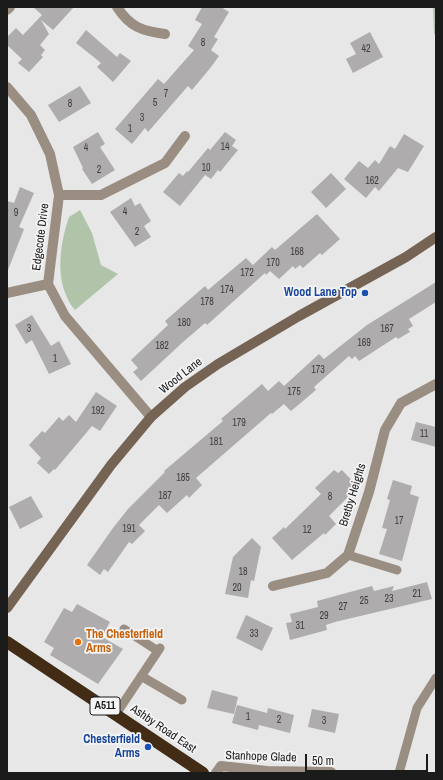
<!DOCTYPE html>
<style>
body{margin:0}
#map{position:relative;width:443px;height:780px;overflow:hidden;background:#e7e7e8;font-family:"Archivo Narrow",sans-serif}
canvas{display:block}
.frame{position:absolute;inset:0;border:8px solid #1b1b1b;pointer-events:none}
.scale{position:absolute;left:305px;top:754px;width:123px;height:18px;box-sizing:border-box;border:2px solid #1b1b1b;border-top:0;padding-left:5px;font-size:12px;line-height:14px;white-space:nowrap;color:#1b1b1b;-webkit-text-stroke:3px #f5f5f6;paint-order:stroke}
</style>
<div id="map">
<canvas width="443" height="780"></canvas>
<div class="frame"></div>
<div class="scale">50 m</div>
</div>
<script>
const g = document.querySelector('canvas').getContext('2d');
g.lineJoin = 'round';
function fill(path, color) { g.fillStyle = color; g.fill(path, 'evenodd'); }
function trace(path, color, width, dash) { g.strokeStyle = color; g.lineWidth = width; g.lineCap = dash ? 'butt' : 'round'; g.setLineDash(dash || []); g.stroke(path); }
function drawText(font, color, halo, rows, align = 'center') {
  g.font = font + ' "Archivo Narrow",sans-serif'; g.lineWidth = 3.5; g.setLineDash([]); g.textBaseline = 'middle'; g.strokeStyle = halo; g.fillStyle = color; for (const [text, x, y, turn = 0] of rows) {
    g.save(); g.translate(x, y); g.rotate((+turn || 0) * Math.PI / 180); g.textAlign = isNaN(turn) ? turn : align; if (halo) g.strokeText(text, 0, 0); g.fillText(text, 0, 0); g.restore();
  }
}
fill(new Path2D(`
 M433 7H436V34H434Z
 M80 210 92 233 101 265 118 274 75 310C54 285 59 246 69 217Z`), '#b0c4aa');
fill(new Path2D(`
 M33 7H74L53 30 41 20 49 34 40 45 45 50 41 55 43 57 29 72 18 63 22 59 7 45V37L16 28 23 35 42 15Z
 M202 7H221L229 12 214 37 218 39 211 50 219 56 211 67 192 90 188 86 148 132 145 128 132 144 115 129 158 79 164 84 194 50 188 46 202 24 195 20Z
 M86 30 117 57 120 53 131 61 113 82 97 67 101 63 76 43Z
 M370 32 383 57 353 73 346 59 356 54 350 43Z
 M80 86 91 103 59 122 48 105Z
 M98 132 105 144 100 147 115 170 92 184 82 169 83 168 73 147Z
 M225 132 236 140 232 146 238 150 220 172 218 170 211 179 205 175 180 206 163 192 179 173 183 176 187 171 188 172 208 148 210 150Z
 M404 134 424 146 408 172 398 168 379 191 375 187 366 198 344 179 359 161 368 168 375 160 379 164 390 146 395 149Z
 M331 173 346 189 326 208 311 192Z
 M20 187 34 193 19 227 24 229 8 270 7 201 14 203Z
 M131 198 135 206 140 203 151 221 144 226 151 237 135 247 110 212Z
 M317 214 340 239 322 255 320 253 303 268 300 265 295 269 293 266 279 279 270 271 266 275 265 273 207 325 205 323 183 342 141 381 133 372 138 368 131 360 168 325 165 321 205 286 208 290 246 258 253 265 272 247 275 250Z
 M436 282V302L409 319 413 326 408 329 410 332 398 339 396 337 359 361 355 356 352 359 349 356 314 387 316 390 291 411 284 404 272 414 271 413 196 478 202 485 189 498 187 495 167 513 159 505 139 525 145 531 132 544 129 542 108 572 104 569 100 575 87 565 113 528 128 509 165 472 164 471 223 421 221 419 262 384 268 391 279 381 284 386 319 354 324 359 367 325Z
 M32 315 51 346 59 341 71 364 49 374 32 340 26 344 15 325Z
 M96 392 117 406 100 431 92 426 55 470 54 469 49 474 37 463 41 458 29 445 42 431 45 433 59 417 63 421 69 415 76 422Z
 M416 422 436 427V447L411 440Z
 M334 470 338 473 342 470 358 487 329 516 336 524 325 535 324 533 292 560 272 538 284 527 285 529 321 494 315 488Z
 M393 480 412 486 410 494 419 497 402 561 379 554 387 529 382 528 390 500 387 499Z
 M31 496 43 517 20 529 9 507Z
 M252 538 261 547 254 581 251 580 248 598 225 594 233 557Z
 M427 582 432 599 335 622 326 625 327 630 290 640 286 623 292 622 290 614 318 607 317 601 372 586 374 591 394 586 392 591Z
 M77 604 110 622 102 637 123 649 98 684 50 655 54 648 44 642 64 608 72 612Z
 M246 615 273 628 262 651 236 638Z
 M212 690 238 697 234 714 207 708Z
 M237 705 267 713 268 708 294 715 290 733 259 725 258 730 232 723Z
 M312 709 339 714 335 733 308 727Z`), '#aeacac');
trace(new Path2D(`
 M348 555 397 570
 M124 629 158 651
 M141 676 182 700
 M116 714 160 648
 M399 773 417 708 436 678`), '#9a8e83', 9);
trace(new Path2D(`
 M117 7C130 27 142 31 165 34
 M7 10 10 7
 M7 87 31 115 50 154 59 195 48 284 65 316 151 417
 M59 195H101L165 163 185 136
 M7 293 48 284
 M273 586 327 573 348 555 369 492 385 430 401 403 436 384
 M216 773 221 766 267 771 331 772`), '#9a8e83', 10);
trace(new Path2D(`
 M7 608 111 465 151 417 185 387 218 364 299 316 406 257 436 237`), '#756354', 10);
trace(new Path2D(`
 M7 642 203 773`), '#432c16', 12);
for (const [x, y, r, color] of [
 [365,293,4,"#1a4fb4"],
 [78,642,4,"#e8710a"],
 [148,747,4,"#1a4fb4"]
]) { const dot = new Path2D(); dot.arc(x, y, r, 0, 2 * Math.PI); g.fillStyle = color; g.fill(dot); trace(dot, '#f5f5f6', 1.5); }
drawText('10px', '#403f3f', null, [
 ["8",203,43],
 ["42",366,49],
 ["7",166,94],
 ["5",155,103],
 ["8",70,104],
 ["3",142,118],
 ["1",130,129],
 ["14",225,147],
 ["4",86,148],
 ["10",206,168],
 ["2",99,170],
 ["162",372,181],
 ["4",125,212],
 ["9",16,213],
 ["2",137,232],
 ["168",297,252],
 ["170",273,263],
 ["172",247,273],
 ["174",227,290],
 ["178",207,302],
 ["180",184,323],
 ["3",29,329],
 ["167",387,329],
 ["169",364,343],
 ["182",162,346],
 ["1",55,359],
 ["173",318,370],
 ["175",294,392],
 ["192",98,411],
 ["179",239,423],
 ["11",424,434],
 ["181",216,442],
 ["185",183,478],
 ["187",165,496],
 ["8",330,497],
 ["17",399,521],
 ["191",129,529],
 ["12",307,530],
 ["18",243,572],
 ["20",237,588],
 ["21",417,594],
 ["23",389,599],
 ["25",364,601],
 ["27",343,607],
 ["29",324,616],
 ["31",300,626],
 ["33",254,634],
 ["1",248,717],
 ["2",279,720],
 ["3",324,721]
]);
for (const [x, y, w] of [
 [105,706,30]
]) { const box = new Path2D(); box.roundRect(x - w / 2, y - 9, w, 18, 3); g.fillStyle = '#f5f5f6'; g.fill(box); trace(box, '#1b1b1b', 1); }
drawText('bold 11px', '#1b1b1b', null, [
 ["A511",105,706]
]);
drawText('12px', '#1b1b1b', '#f5f5f6', [
 ["Edgecote Drive",41,237,-83],
 ["Wood Lane",181,376,-38],
 ["Bretby Heights",353,495,-73],
 ["Ashby Road East",163,729,34],
 ["Stanhope Glade",261,757,2]
]);
drawText('bold 12px', '#164399', '#f5f5f6', [
 ["Wood Lane Top",357,293],
 ["Chesterfield",140,740],
 ["Arms",140,754]
], 'right');
drawText('bold 12px', '#c56008', '#f5f5f6', [
 ["The Chesterfield",86,635],
 ["Arms",86,649]
], 'left');
</script>
